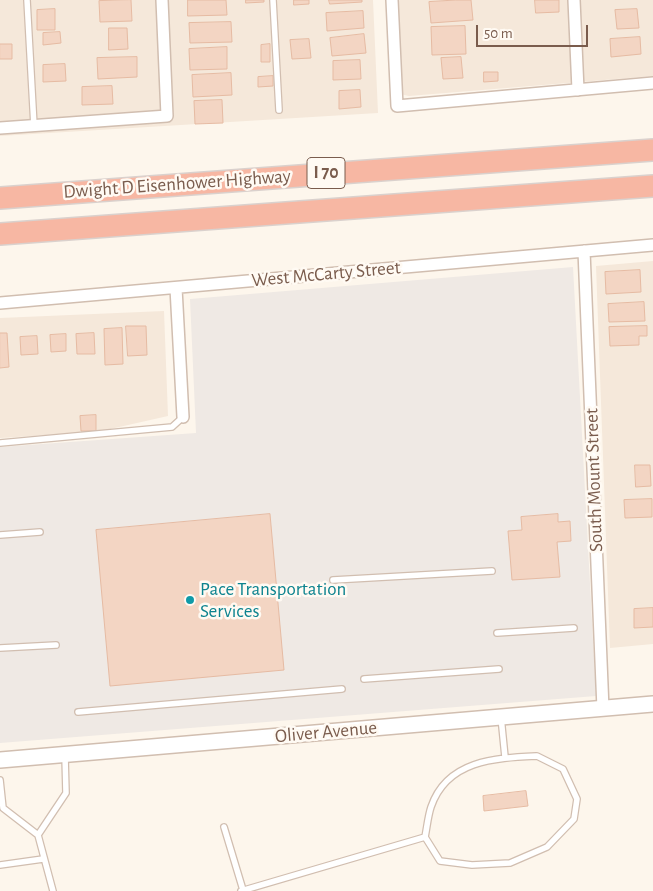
<!DOCTYPE html>
<style>
body{margin:0}
#map{position:relative;width:653px;height:891px;overflow:hidden;background:#fdf6ec;font-family:"Alegreya Sans",sans-serif}
canvas{display:block}
.scale{position:absolute;left:476px;top:25px;width:112px;height:22px;box-sizing:border-box;border:2px solid #7a5c4d;border-top:0;padding-left:6px;font-size:15px;line-height:18px;white-space:nowrap;color:#7a5c4d;-webkit-text-stroke:4px #fffaf3;paint-order:stroke}
</style>
<div id="map">
<canvas width="653" height="891"></canvas>
<div class="scale">50 m</div>
</div>
<script>
const g = document.querySelector('canvas').getContext('2d');
g.lineJoin = 'round';
function fill(path, color) { g.fillStyle = color; g.fill(path, 'evenodd'); }
function trace(path, color, width, dash) { g.strokeStyle = color; g.lineWidth = width; g.lineCap = dash ? 'butt' : 'round'; g.setLineDash(dash || []); g.stroke(path); }
function drawText(font, color, halo, rows, align = 'center') {
  g.font = font + ' "Alegreya Sans",sans-serif'; g.lineWidth = 5; g.setLineDash([]); g.textBaseline = 'middle'; g.strokeStyle = halo; g.fillStyle = color; for (const [text, x, y, turn = 0] of rows) {
    g.save(); g.translate(x, y); g.rotate((+turn || 0) * Math.PI / 180); g.textAlign = isNaN(turn) ? turn : align; if (halo) g.strokeText(text, 0, 0); g.fillText(text, 0, 0); g.restore();
  }
}
fill(new Path2D(`
 M0 0H373L378 113 0 136Z
 M397 0H653V76L409 96 400 94Z
 M653 261V644L610 648 596 266Z
 M164 311 168 416 97 432 0 438V318Z`), '#f5e8da');
fill(new Path2D(`
 M573 267 596 696 0 743V447L196 433 190 299Z`), '#efe9e4');
const building = new Path2D(`
 M131 0 132 21 100 22 99 1Z
 M188 0H226L227 15 188 16Z
 M246 0H264V2L246 3Z
 M294 0H309V4L294 5Z
 M329 0H362V2L330 4Z
 M456 0H471L473 20 431 23 429 2Z
 M535 0H559V12L536 13Z
 M55 9V30H37V10Z
 M637 9 639 28 617 29 615 10Z
 M363 11 364 28 327 31 326 13Z
 M231 22 232 42 190 43 189 23Z
 M465 26 466 54 432 55 431 27Z
 M109 28H127L128 49 109 50Z
 M60 32 61 43 43 45V33Z
 M364 34 366 53 332 56 330 38Z
 M640 37 641 54 611 57 610 39Z
 M309 39 311 58 292 59 290 40Z
 M0 44H12V59H0Z
 M270 44V62H261V45Z
 M227 47V69L190 70 189 49Z
 M137 57V77L98 79 97 58Z
 M461 57 463 78 443 79 441 58Z
 M360 60 361 79 333 80V61Z
 M65 64 66 81 43 82V65Z
 M484 72H498V81L484 82Z
 M231 73 232 95 193 97 192 75Z
 M273 76V86L258 87V77Z
 M112 86 113 104 82 105V87Z
 M360 90 361 107 339 109V91Z
 M222 100 223 123 195 124 194 101Z
 M640 270 641 292 606 294 605 272Z
 M644 302 645 321 609 322 608 304Z
 M126 326H146L147 355 128 356Z
 M647 326V336H639V345L610 346 609 327Z
 M122 328 123 364 105 365 104 329Z
 M0 333H7L9 367 0 368Z
 M94 333 95 354H77L76 334Z
 M66 334V351L51 352 50 335Z
 M37 336 38 354 21 355 20 337Z
 M96 415V431H81L80 416Z
 M635 465H650L651 486 636 487Z
 M652 499V517L625 518 624 500Z
 M270 514 284 670 110 686 96 530Z
 M558 514V522L570 521 571 541 557 542 560 577 512 580 508 531 522 530 521 517Z
 M653 608V627L634 628V609Z
 M526 791 528 806 484 811 483 796Z`);
fill(building, '#f3d5c3');
trace(building, '#e6bba3', 1);
const service = new Path2D(`
 M27 0 34 126
 M273 0 279 110
 M0 443 172 427 183 417
 M0 535 40 532
 M333 580 492 571
 M497 633 574 628
 M0 648 56 645
 M364 679 499 669
 M78 712 342 689
 M501 717 505 757
 M537 756 563 769 577 799 574 819 547 847 510 863 472 865 440 861 425 837C427 827 428 816 431 807 447 760 495 758 537 756Z
 M0 780 3 808 38 835 53 891
 M224 827 243 890
 M38 835 66 793 65 756
 M0 865 43 859
 M241 891 425 837`);
const minor = new Path2D(`
 M392 0 397 106 653 83
 M574 0 578 90
 M0 128 167 116 162 0
 M584 251 603 709
 M176 288 183 417
 M0 303 653 245`);
const tertiary = new Path2D(`
 M0 760 653 704`);
const motorway = new Path2D(`
 M0 198 653 150
 M0 234 653 186`);
trace(service, '#d1beb0', 8);
trace(minor, '#d1beb0', 14);
trace(tertiary, '#d1beb0', 18);
trace(motorway, '#dad1cd', 24);
trace(service, '#fff', 5.5);
trace(minor, '#fff', 11);
trace(tertiary, '#fff', 15);
trace(motorway, '#f7b7a3', 21);
for (const [x, y, r, color] of [
 [190,600,5,"#0f9aa8"]
]) { const dot = new Path2D(); dot.arc(x, y, r, 0, 2 * Math.PI); g.fillStyle = color; g.fill(dot); trace(dot, '#fffaf3', 2); }
for (const [x, y, w] of [
 [326,173,38]
]) { const box = new Path2D(); box.roundRect(x - w / 2, y - 15.5, w, 31, 4); g.fillStyle = '#fffaf3'; g.fill(box); trace(box, '#7a5c4d', 1); }
drawText('bold 18px', '#7a5c4d', null, [
 ["I 70",326,173]
]);
drawText('19px', '#7a5c4d', '#fffaf3', [
 ["Dwight D Eisenhower Highway",177,184,-4],
 ["West McCarty Street",326,274,-5],
 ["South Mount Street",594,480,-92],
 ["Oliver Avenue",326,732,-5]
]);
drawText('19px', '#0d838f', '#fffaf3', [
 ["Pace Transportation",200,589],
 ["Services",200,611]
], 'left');
</script>
